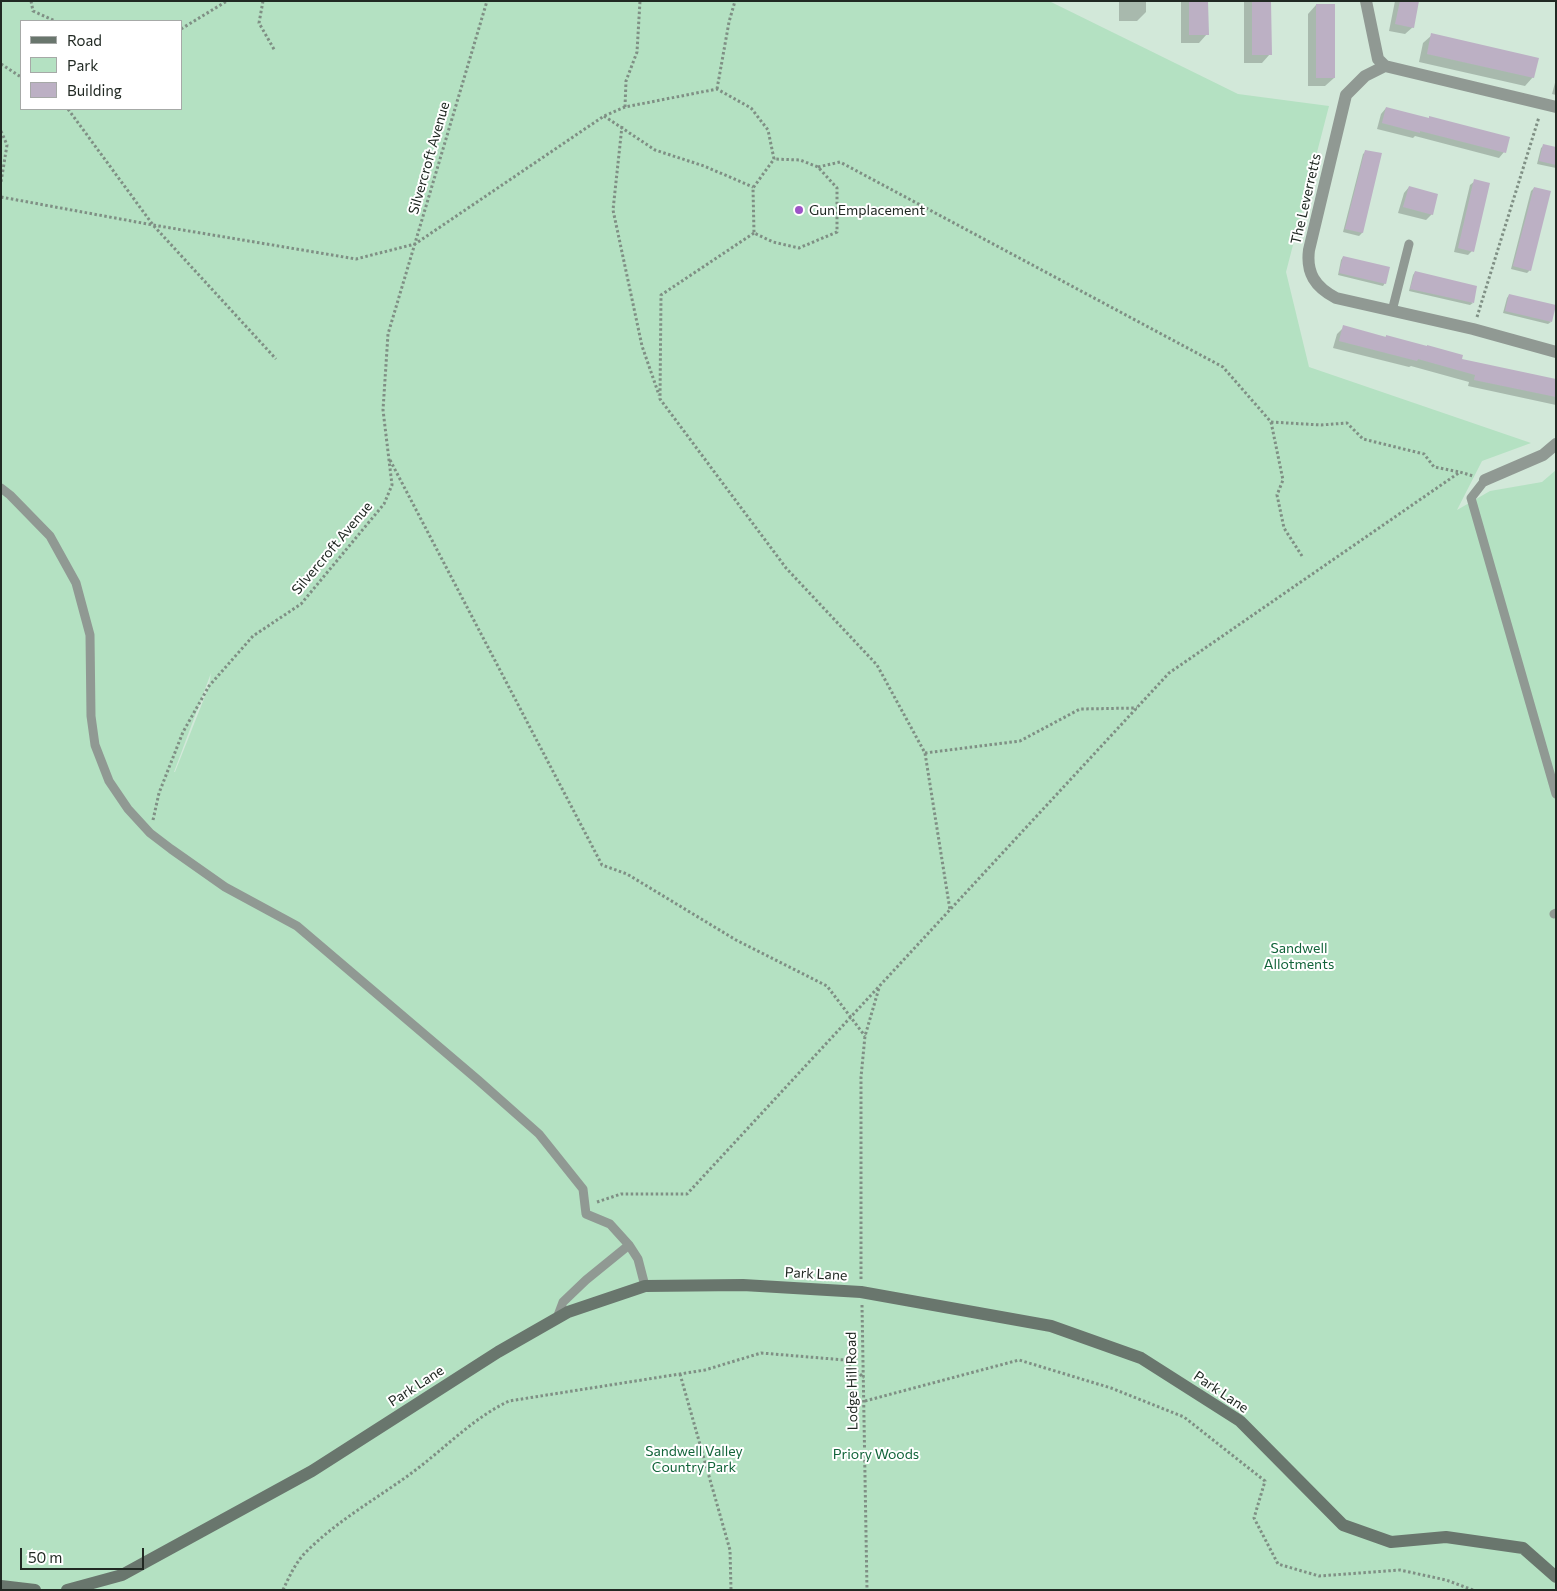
<!DOCTYPE html>
<style>
body{margin:0}
#map{position:relative;width:1557px;height:1591px;overflow:hidden;background:#d2e8d9;font-family:Commissioner,sans-serif}
canvas{display:block}
.frame{position:absolute;inset:0;border:2px solid #212923;pointer-events:none}
.legend{position:absolute;left:20px;top:20px;width:162px;height:90px;box-sizing:border-box;background:#fff;border:1px solid #a6a9a7;margin:0;padding:6px 9px;list-style:none;font-size:15px;color:#212923}
.legend li{display:flex;align-items:center;gap:10px;height:25px}
.legend b{width:25px;border:1px solid #a6a9a7}
.scale{position:absolute;left:20px;top:1548px;width:124px;height:22px;box-sizing:border-box;border:2px solid #212923;border-top:0;padding-left:6px;font-size:15px;line-height:18px;white-space:nowrap;color:#212923;-webkit-text-stroke:4px #fff;paint-order:stroke}
</style>
<div id="map">
<canvas width="1557" height="1591"></canvas>
<div class="frame"></div>
<ul class="legend">
<li><b style="height:6px;background:#69766d"></b>Road</li>
<li><b style="height:14px;background:#b4e1c2"></b>Park</li>
<li><b style="height:14px;background:#bcb0c4"></b>Building</li>
</ul>
<div class="scale">50 m</div>
</div>
<script>
const g = document.querySelector('canvas').getContext('2d');
g.lineJoin = 'round';
function fill(path, color) { g.fillStyle = color; g.fill(path, 'evenodd'); }
function trace(path, color, width, dash) { g.strokeStyle = color; g.lineWidth = width; g.lineCap = dash ? 'butt' : 'round'; g.setLineDash(dash || []); g.stroke(path); }
function drawText(font, color, halo, rows, align = 'center') {
  g.font = font + ' Commissioner,sans-serif'; g.lineWidth = 4; g.setLineDash([]); g.textBaseline = 'middle'; g.strokeStyle = halo; g.fillStyle = color; for (const [text, x, y, turn = 0] of rows) {
    g.save(); g.translate(x, y); g.rotate((+turn || 0) * Math.PI / 180); g.textAlign = isNaN(turn) ? turn : align; if (halo) g.strokeText(text, 0, 0); g.fillText(text, 0, 0); g.restore();
  }
}
fill(new Path2D(`
 M1 1H1049L1238 94 1329 106 1286 272 1309 367 1531 443 1482 461 1457 510 1490 491 1542 482 1556 470V1590H1ZM21 21H181V109H21ZM211 673 209 686 175 772H174Z`), '#b4e1c2');
fill(new Path2D(`
 M1119 1H1146V12L1137 21H1119Z
 M1181 1H1207V34L1199 43H1181Z
 M1244 1H1270V54L1262 63H1244Z
 M1395 1H1418L1413 27 1405 34 1389 31Z
 M1316 5 1334 78 1325 86H1308V14Z
 M1432 35 1533 77 1525 86 1419 62 1423 43Z
 M1556 79V95L1552 94Z
 M1386 108 1504 152 1499 158 1415 136 1413 138 1377 129 1381 114Z
 M1544 145 1556 148V168L1537 164 1541 148Z
 M1366 151 1362 233 1359 236 1343 232 1363 154Z
 M1475 181 1472 251 1468 255 1454 252 1470 185Z
 M1409 187 1432 214 1426 220 1398 213 1404 193Z
 M1534 188 1530 270 1527 273 1511 269 1531 191Z
 M1343 257 1385 283 1383 286 1338 275 1341 260Z
 M1415 272 1473 303 1470 305 1409 291 1413 275Z
 M1509 295 1551 322 1548 324 1503 313 1507 298Z
 M1344 327 1385 338 1386 336 1460 360 1556 380V405L1468 386 1469 382 1411 366 1409 367 1333 348 1337 334Z`), '#0003');
fill(new Path2D(`
 M1189 1H1208L1209 35H1189Z
 M1252 1H1271L1272 55H1252Z
 M1400 1H1419L1414 28 1395 24Z
 M1316 4H1335V78H1316Z
 M1431 33 1539 58 1534 78 1427 54Z
 M1386 107 1429 118V116L1510 137 1506 153 1420 131V133L1382 123Z
 M1543 144 1556 147V165L1539 161Z
 M1365 150 1382 153 1363 233 1345 229Z
 M1474 179 1490 183 1474 252 1458 248Z
 M1409 186 1438 194 1433 215 1403 207Z
 M1534 187 1551 191 1531 271 1513 266Z
 M1343 256 1390 267 1386 284 1339 273Z
 M1415 271 1477 286 1474 303 1410 289Z
 M1509 294 1556 305 1552 322 1505 311Z
 M1343 325 1386 337V335L1427 346V345L1463 355 1462 359 1556 379V397L1474 380 1475 375 1418 359 1417 361 1339 341Z`), '#bcb0c4');
trace(new Path2D(`
 M31 1 33 11 55 21
 M263 1 259 23 275 51
 M181 29 227 1
 M1 64 21 77
 M717 89 729 22 735 1
 M625 107 626 81 637 52 640 1
 M68 109 153 225 276 359
 M604 116 655 150 704 166 753 187
 M622 126 613 210 642 346 659 395
 M1 131 7 145 1 182
 M818 167 840 162 1223 367 1271 422 1283 480 1277 495 1284 528 1302 556
 M1 197 153 225 356 259 415 244 604 116 625 107 717 89 751 108 768 130 774 159 753 188 754 233 773 242 799 248 837 232V188L818 167 800 160 774 159
 M754 233 661 295 660 399 786 568 877 665 925 753 950 910
 M1477 317 1539 117
 M1271 422 1321 425 1347 423 1363 439 1424 454 1434 467 1460 472
 M390 460 602 865 627 874 736 940 827 986 865 1036
 M925 753 1020 741 1080 709 1137 708
 M153 820 159 793 183 732 209 686 253 636 301 604 384 504 392 485 383 410 388 334 487 1
 M597 1202 621 1194H687L1169 673 1460 472 1473 476
 M861 1279V1077L865 1036 879 988
 M862 1305 867 1590
 M680 1374 730 1550 731 1590
 M865 1401 1019 1360 1111 1388 1184 1417 1265 1481 1254 1518 1278 1564 1319 1576 1400 1570 1446 1580 1473 1590
 M283 1590C289 1577 295 1564 304 1554 337 1520 380 1497 417 1469 447 1446 475 1417 509 1401L705 1370 761 1353 845 1360 864 1378`), '#7f8f84', 3, [2.5, 2.5]);
trace(new Path2D(`
 M1392 311 1409 244
 M1485 480 1471 498 1556 794
 M1 488 10 495 50 536 76 583 90 635 91 716 95 745 109 781 128 809 150 833 171 849 225 887 297 926 478 1080 539 1134 583 1189 586 1214 610 1224 629 1245 638 1259 645 1286
 M1554 914 1556 913
 M557 1318 563 1302 586 1280 629 1245`), '#909993', 9);
trace(new Path2D(`
 M1366 1 1378 59 1385 66 1556 107
 M1385 66 1365 76 1346 95 1309 250C1306 273 1315 287 1336 298L1473 329 1556 352
 M1485 480 1543 455 1556 444`), '#909993', 12);
trace(new Path2D(`
 M1 1586 35 1590
 M67 1590 122 1575 312 1471 498 1352 568 1312 645 1286 743 1285 861 1292 1051 1326 1141 1358 1240 1421 1343 1525 1391 1542 1446 1537 1523 1548 1556 1577`), '#69766d', 12);
for (const [x, y, r, color] of [
 [799,210,5,"#9d54c7"]
]) { const dot = new Path2D(); dot.arc(x, y, r, 0, 2 * Math.PI); g.fillStyle = color; g.fill(dot); trace(dot, '#fff', 2); }
drawText('14px', '#212923', '#fff', [
 ["Silvercroft Avenue",429,158,-74],
 ["The Leverretts",1306,199,-77],
 ["Silvercroft Avenue",332,548,-50],
 ["Park Lane",816,1274,3],
 ["Lodge Hill Road",852,1381,-91],
 ["Park Lane",416,1386,-33],
 ["Park Lane",1221,1392,34]
]);
drawText('14px', '#212923', '#fff', [
 ["Gun Emplacement",809,210]
], 'left');
drawText('14px', '#12643a', '#fff', [
 ["Sandwell",1299,948],
 ["Allotments",1299,964],
 ["Sandwell Valley",694,1451],
 ["Country Park",694,1467],
 ["Priory Woods",876,1454]
]);
</script>
